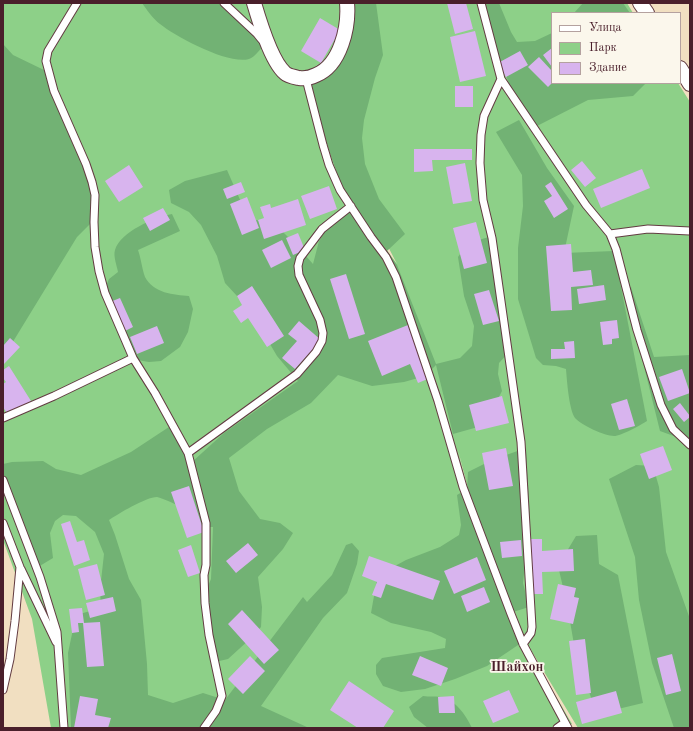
<!DOCTYPE html>
<meta charset="utf-8">
<style>
body{margin:0}
#map{position:relative;width:693px;height:731px;overflow:hidden;background:#f1dfc1;font-family:"Old Standard TT",serif}
canvas{display:block}
.frame{position:absolute;inset:0;border:4px solid #4a1f2b;pointer-events:none}
.legend{position:absolute;left:551px;top:12px;width:130px;height:72px;box-sizing:border-box;background:#fbf7ec;border:1px solid #b4a19f;margin:0;padding:5px 7px;list-style:none;font-size:12px;color:#4a1f2b}
.legend li{display:flex;align-items:center;gap:8px;height:20px}
.legend b{width:20px;border:1px solid #b4a19f}
</style>
<div id="map">
<canvas width="693" height="731"></canvas>
<div class="frame"></div>
<ul class="legend">
<li><b style="height:5px;background:#fff"></b>Улица</li>
<li><b style="height:11px;background:#8dd088"></b>Парк</li>
<li><b style="height:11px;background:#d8b4ee"></b>Здание</li>
</ul>
</div>
<script>
const g = document.querySelector('canvas').getContext('2d');
g.lineJoin = 'round';
function fill(path, color) { g.fillStyle = color; g.fill(path, 'evenodd'); }
function trace(path, color, width, dash) { g.strokeStyle = color; g.lineWidth = width; g.lineCap = dash ? 'butt' : 'round'; g.setLineDash(dash || []); g.stroke(path); }
function drawText(font, color, halo, rows, align = 'center') {
  g.font = font + ' "Old Standard TT",serif'; g.lineWidth = 3.5; g.setLineDash([]); g.textBaseline = 'middle'; g.strokeStyle = halo; g.fillStyle = color; for (const [text, x, y, turn = 0] of rows) {
    g.save(); g.translate(x, y); g.rotate((+turn || 0) * Math.PI / 180); g.textAlign = isNaN(turn) ? turn : align; if (halo) g.strokeText(text, 0, 0); g.fillText(text, 0, 0); g.restore();
  }
}
fill(new Path2D(`
 M3 3H340L339 33 328 57 308 72 327 145 343 191 397 264 339 152 355 3H627L633 13H552V83H678L690 102V728H578L526 642 468 489 458 450 467 489 524 641 572 724 566 728H51L32 619 3 540Z`), '#8dd088');
fill(new Path2D(`
 M142 3H220L265 44C261 48 255 57 249 59 229 65 176 37 160 24 153 19 147 10 142 3Z
 M340 3H376L383 55 375 78 364 120 362 138 365 164 379 199 405 234 387 251 397 265 436 364 460 358 472 346 474 326 464 296 458 257 468 243 489 237 511 350 499 363 498 374 502 391 485 425 453 434 436 365 425 376 404 382 372 386 338 375 311 403 267 429 229 458 239 491 260 519 280 523 293 533 283 549 258 577 262 607 261 627 250 639 228 659 215 662 206 591 211 579 213 527H195L186 509C179 506 163 498 157 497 146 497 118 514 109 520L115 535 129 579 141 600 147 664 148 695 173 703 203 693 225 700 303 597 307 602 332 575 346 545 352 543 359 551 357 564 347 593 323 618 261 706 309 728H71L68 653 76 615 101 608 100 590 104 554 95 532 76 516 63 515 55 521 50 533 53 558 33 570 3 489V464L12 462 43 461 56 469 81 475 131 452 172 425 192 462 224 433 298 381 277 356 250 310 225 283 217 256 201 225 189 212 171 203 169 190 185 181 227 170 248 218 276 225 297 246 313 264 319 241 327 229 355 208 343 191 327 145 308 72 328 57 339 33Z
 M477 3H499L511 32 517 42 535 41 552 33V83H646L633 96 588 100 535 127 514 96Z
 M583 3H623L630 13H574Z
 M3 44 13 55 44 70 93 186 92 222 77 237 3 358Z
 M519 120 547 168 574 206 564 253 614 251 647 421C641 425 621 436 614 436 605 436 581 425 575 418 569 409 567 381 566 369L556 366 543 365 536 358 518 299V248L523 206 522 175 496 132Z
 M172 214 180 231 138 250C141 258 142 269 145 277 153 293 174 295 189 296L193 309 188 332 180 347 161 361 149 362 131 359 103 293 109 279 118 272C117 266 113 256 115 250 120 232 155 217 172 214Z
 M631 287 654 357 690 355V442L660 431 625 290Z
 M526 448 530 518 523 583 529 607 513 612 524 641 487 666 455 679 425 689 401 692 383 686 376 674V665L382 658 445 648 446 639 431 632 391 623 371 613 377 579 384 572 406 560 440 547 459 535 461 525 457 495 467 489 468 472 492 460Z
 M636 465 653 466 659 487 666 552 690 619V728H674L652 663 639 600 635 557 609 479Z
 M597 535 599 564 618 575 643 703 597 714 576 656 567 604 558 566 576 536Z
 M423 696C429 697 435 696 440 697 455 699 466 715 472 728H428L414 717 409 707Z`), '#72b274');
fill(new Path2D(`
 M447 3H466L473 29 455 34Z
 M320 18 340 30 321 63 301 51Z
 M475 31 486 76 460 82 450 37Z
 M552 48V67L543 55Z
 M520 51 528 65 506 77 498 63Z
 M539 57 552 71V83L548 87 528 67Z
 M455 86H473V107H455Z
 M414 149H472V160H432L433 171 414 172Z
 M582 161 596 178 585 187 571 170Z
 M465 163 472 201 453 204 446 167Z
 M129 165 143 187 119 202 105 181Z
 M642 169 650 188 601 208 593 189Z
 M241 182 245 192 227 199 223 189Z
 M551 182 568 209 554 218 544 201 552 196 545 186Z
 M329 186 337 209 310 219 301 196Z
 M247 197 259 228 242 235 230 204Z
 M298 199 306 225 264 239 258 220 264 218 260 207 270 204 271 208Z
 M163 208 170 220 150 231 143 218Z
 M476 222 487 263 464 269 453 228Z
 M298 233 305 250 293 255 286 238Z
 M282 240 291 258 271 268 262 250Z
 M571 244 573 272 591 270 593 285 571 287 572 310 551 311 546 246Z
 M346 274 365 334 349 339 330 279Z
 M604 285 606 300 579 304 577 289Z
 M252 286 284 336 267 347 248 318 241 323 233 311 242 305 237 296Z
 M489 290 499 321 483 325 474 294Z
 M120 298 133 327 123 332 110 302Z
 M617 320 619 338 612 339V344L603 345 600 322Z
 M299 321 321 340 295 369 282 358 297 341 288 334Z
 M408 325 430 378 418 383 410 364 382 376 368 341Z
 M157 326 164 343 137 354 130 337Z
 M10 338 20 347 4 364 3 363V346Z
 M574 341 575 358 551 359V349H565L564 342Z
 M9 366 31 401 8 415 3 407V384L6 382 3 378V370Z
 M682 369 690 393 668 401 659 377Z
 M502 396 509 423 476 431 469 405Z
 M627 399 635 426 619 430 611 404Z
 M680 403 690 416V417L684 422 673 409Z
 M663 446 672 470 649 479 640 454Z
 M506 448 513 486 489 490 482 453Z
 M189 486 204 532 187 538 171 492Z
 M70 521 77 542 84 540 90 560 74 566 61 524Z
 M529 539H542V551L573 549 574 571 542 572 543 594H531Z
 M521 540 522 556 502 558 500 542Z
 M248 543 258 555 236 573 226 561Z
 M191 545 200 573 188 577 178 550Z
 M369 556 440 581 433 600 386 584 381 598 372 595 377 582 362 576Z
 M477 557 486 580 454 594 444 571Z
 M97 564 105 595 86 600 78 569Z
 M558 584 576 588 574 597 579 598 573 624 550 619Z
 M484 587 490 602 467 612 461 596Z
 M113 597 116 611 90 618 86 603Z
 M82 608 84 623H78L79 632 72 633 69 609Z
 M242 610 279 650 264 664 228 624Z
 M100 622 104 666 87 667 83 623Z
 M585 639 591 693 576 695 569 641Z
 M672 654 681 691 666 695 657 658Z
 M250 656 265 671 243 694 228 679Z
 M420 656 448 668 441 686 412 675Z
 M349 681 394 711 383 728H358L330 710Z
 M509 690 519 712 493 723 483 701Z
 M616 691 622 713 582 724 576 702Z
 M80 696 98 699 95 715 111 718 108 728H74Z
 M454 696 455 713H439L438 697Z`), '#d8b4ee');
const lane = new Path2D(`
 M224 3 257 34 261 39
 M481 3 501 79 586 205 610 234 648 229 690 231
 M306 79 323 145 329 165 340 190 371 237 386 257 396 277 438 401 463 487 511 614 523 644 568 728
 M501 79 484 116 481 135 480 163 483 200 492 238 521 442 532 627 531 633 523 644
 M610 234 616 249 637 330 661 405 673 429 690 445
 M133 358 155 393 188 453 206 523V565L204 575 205 603 209 635 222 696 216 711 204 728
 M3 418 54 396 133 358 105 293 99 271 95 247 94 222 95 195 92 182 86 164 54 91 46 61 48 51 77 3
 M188 453 297 374 316 352 322 341 323 333 320 320 299 275 298 266 300 258 322 229 351 206
 M3 480 40 577 57 632 64 728
 M3 523 20 567 15 621 10 659 3 690
 M21 569 56 642
 M557 728 564 723`);
const street = new Path2D(`
 M254 3C259 20 271 61 285 73 288 76 294 77 299 78 306 79 310 78 316 75 341 65 349 26 347 3
 M640 3 647 13
 M680 68 690 84`);
trace(lane, '#633c42', 9);
trace(street, '#633c42', 16);
trace(lane, '#fff', 7);
trace(street, '#fff', 14);
drawText('bold 14px', '#4a1f2b', '#fbf7ec', [
 ["Шайхон",517,667]
]);
</script>
